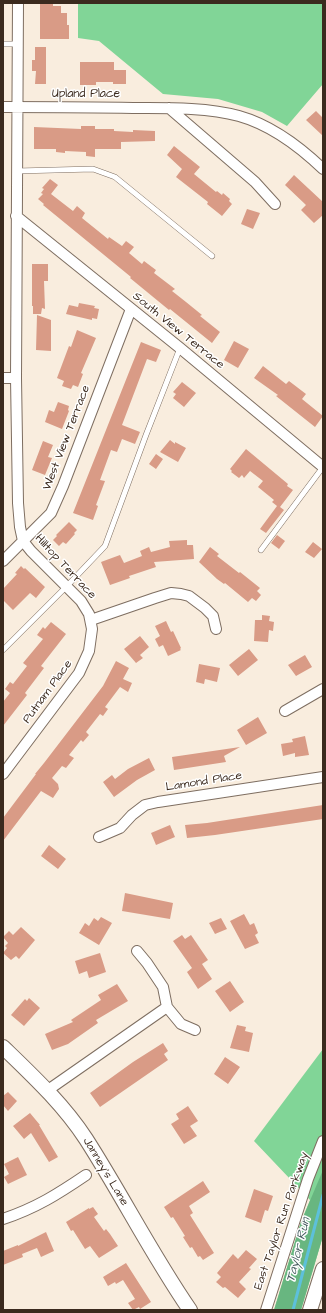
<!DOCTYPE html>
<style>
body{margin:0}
#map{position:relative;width:326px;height:1313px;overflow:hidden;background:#f9edde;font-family:"Architects Daughter",sans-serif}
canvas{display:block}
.frame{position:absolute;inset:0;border:4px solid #3b2a1e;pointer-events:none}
</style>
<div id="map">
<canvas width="326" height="1313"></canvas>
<div class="frame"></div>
</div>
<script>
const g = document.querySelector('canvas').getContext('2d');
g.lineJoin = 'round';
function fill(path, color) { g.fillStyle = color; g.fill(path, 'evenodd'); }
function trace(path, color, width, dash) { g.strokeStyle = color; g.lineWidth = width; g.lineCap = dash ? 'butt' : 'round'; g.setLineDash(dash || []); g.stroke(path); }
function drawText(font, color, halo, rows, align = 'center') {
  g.font = font + ' "Architects Daughter",sans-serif'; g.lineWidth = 3; g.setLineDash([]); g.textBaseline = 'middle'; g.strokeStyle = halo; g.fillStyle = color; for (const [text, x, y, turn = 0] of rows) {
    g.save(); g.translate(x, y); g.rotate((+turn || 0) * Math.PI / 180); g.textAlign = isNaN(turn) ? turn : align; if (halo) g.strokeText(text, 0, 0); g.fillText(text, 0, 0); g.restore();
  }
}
fill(new Path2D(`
 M78 3H323V84L287 126 262 112 218 99 163 94 99 41 78 38Z
 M323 1049V1236L301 1310H274L301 1222 310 1200 254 1141Z`), '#81d597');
fill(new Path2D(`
 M323 1170V1236L301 1310H274L301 1222Z`), '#68b680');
trace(new Path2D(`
 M293 1310 323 1195`), '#5dc0db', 3);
fill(new Path2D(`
 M40 3H53V6H61V13H67V25H69V39H40Z
 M35 47H46V84H35L36 71H32V60H35Z
 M80 62H114V70H126V84H113V82H96V85H80Z
 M316 111 323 118V136L306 120Z
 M81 126H95V129H114V131L133 132V130L155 131V141L121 142V149H95V157L86 156V152L65 151V153L56 152V149H34V127L81 129Z
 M174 146 200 167 194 174 216 192 217 191 222 195 223 193 230 199 229 201 232 204 222 216 207 204 208 202 176 177 182 169 167 155Z
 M294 175 323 202V215L314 223 301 210 306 205 285 185Z
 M50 179 58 185 51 194 73 211 77 206 85 213 82 218 108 239 109 237 122 246 126 241 134 247 129 253 142 264 144 261 156 270 154 273 175 289 172 291 186 302 202 315 200 316 220 332 212 343 170 309 169 310 130 278 131 277 43 205 44 204 38 199 43 194 41 193 44 189 42 188Z
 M247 209 260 213 253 229 241 224Z
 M32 264H48V281H44L45 309 42 308 41 314H33V306H32Z
 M79 303 95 306 94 308 99 309 97 319 92 318V320L66 314 69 305 78 307Z
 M37 315 51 320V351L36 350Z
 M77 330 96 338 81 373 83 374 78 387 73 385 71 389 62 386 64 381 57 378 69 346 71 347Z
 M234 341 249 349 238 368 224 360Z
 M141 342 161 350 156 362 147 359 122 425 140 432 135 444 122 439 117 452 111 450 100 480 105 481 96 505 98 506 93 520 73 513Z
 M263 366 286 384 289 381 306 394 302 399 323 416 315 427 276 396 278 395 254 378Z
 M182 382 196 393 184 407 173 398 176 394 173 392Z
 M58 402 69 406 68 410 69 411 62 429 45 422 49 410 54 412Z
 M170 440 175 444V442L186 448 178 462 160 452Z
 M43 441 53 445 48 457 52 458 45 475 32 470Z
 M246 449 288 484 287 486 293 490 280 507 284 510 266 533 260 529 277 506 272 502 274 500 258 487 263 481 250 471 244 478 242 475 239 478 231 472 232 471 230 469Z
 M156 454 163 459 156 469 149 464Z
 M69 522 77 530 74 533 75 534 66 544 63 542 59 546 53 540 57 536 56 535Z
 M277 535 285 541 279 549 271 543Z
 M187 540V545H193L194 559 154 562 156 567 129 576 130 578 110 585 101 562 120 555 124 563 142 556 140 551 149 547 151 552 170 547 169 541Z
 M313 542 322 549 314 558 305 552Z
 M210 547 219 554 217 556 239 573 240 572 260 588 257 591 261 595 256 601 252 598 248 602 225 583 224 584 217 579 199 562Z
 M21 566 24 569 25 568 45 587 36 598 30 593 13 610 3 600V589L17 574 15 573Z
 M262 615 270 616 269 621 274 622 273 631 269 630 268 642 254 641 255 620H262Z
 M166 621 171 632 173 631 181 648 180 649 181 650 168 656 163 645 159 647 155 639 160 636 155 626Z
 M51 622 66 634 41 666 44 668 25 693 27 695 3 726V702L10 693 5 689 10 682 13 684 27 666 23 663 43 639 37 635 43 627 45 629Z
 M140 636 149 647 140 655 143 658 136 663 124 649Z
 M249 649 258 660 238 676 229 665Z
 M305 655 312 667 296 676 288 665Z
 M116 661 129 668 123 679 132 683 128 692 120 687 105 707 108 709 103 716 100 714 86 732 89 735 83 742 81 740 69 755 74 758 66 768 62 766 52 778 58 784 59 789 53 798 41 791 3 841V818L36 774H35L44 763 103 686Z
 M199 664 220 668 217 682 205 679 204 684 196 682Z
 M258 717 267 733 246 745 237 730Z
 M305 736 309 755 295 757V753L283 756 281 744 293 742 292 739Z
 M240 747 224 756 226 762 174 770 172 757Z
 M149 758 155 770 137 780 114 797 103 782 112 775 115 779 128 769Z
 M323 805V819L215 835 187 838 185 825 207 823Z
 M170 825 175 837 156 845 151 833Z
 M49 845 66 859 58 869 41 856Z
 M125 893 173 903 170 919 122 911Z
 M244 914 250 925 254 923 258 933 255 935 259 943 245 949 230 921Z
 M101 917 112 923 99 945 79 933 85 923 89 926 94 918 98 921Z
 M221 918 227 929 215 934 209 923Z
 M21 927 35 940 19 959 16 956 11 960 3 953 7 948 5 946 8 943 3 937 9 931 13 935Z
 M182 935 185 939 191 935 208 960 202 964 212 979 198 989 187 972 192 968 173 941Z
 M100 953 106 972 89 978 87 971 79 974 75 961Z
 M230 981 244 1002 230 1012 215 991Z
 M117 984 128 1001 96 1020 98 1023 68 1044 52 1050 45 1034 73 1022 71 1020 101 1000 98 995Z
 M29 998 40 1008 24 1026 11 1015 25 999 27 1001Z
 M237 1025 246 1027 245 1031 253 1033 249 1052 230 1048Z
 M163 1043 168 1051 164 1054 168 1060 100 1107 90 1093 133 1062Z
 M225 1057 240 1067 228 1084 214 1074Z
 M8 1092 17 1101 8 1111 3 1105V1096Z
 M188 1106 198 1121 190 1126 197 1136 184 1144 171 1124 179 1119 176 1114Z
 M30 1113 40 1125H39L58 1157 49 1162 31 1133 24 1139 13 1126Z
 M18 1157 27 1175 8 1184 4 1177 9 1174 4 1164Z
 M203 1181 210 1192 189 1206 193 1213 190 1215 214 1253 203 1260 200 1256 198 1257 192 1247 190 1248 183 1237 185 1236 173 1217 171 1218 164 1207Z
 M254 1189 273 1196 268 1211 265 1210 261 1223 245 1217Z
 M93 1207 98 1214 94 1217 104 1231 106 1229 110 1234 118 1246 99 1258 90 1246 85 1249 73 1230 71 1231 66 1222 89 1208V1209Z
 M46 1232 54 1251 41 1257 37 1248 22 1254 23 1257 3 1265V1251L18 1245V1246Z
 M246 1250 257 1259 249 1268 251 1269 239 1282 246 1289 238 1298 225 1287 223 1288 216 1282 221 1277 217 1273 233 1254 238 1259Z
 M126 1263 151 1302 140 1309 139 1307 133 1310 128 1303 135 1299 123 1280 116 1284 115 1282 108 1286 103 1277Z`), '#d99b86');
const lane = new Path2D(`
 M3 44H18
 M17 171 93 169 115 177 212 256
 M261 550 323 467
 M3 650 67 586 105 546 146 435 180 348`);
const street = new Path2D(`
 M3 107C46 107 90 107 133 108 166 108 207 107 239 116 271 125 299 146 323 169
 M169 108 255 182 275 204
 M16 216 180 348 323 467
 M3 378H16
 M3 561 51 513 63 486 131 309
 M91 620 155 598 171 593 181 594 189 596 205 608 213 616 216 629
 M285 711 323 689
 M3 774 79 673 89 651 92 629 89 614 81 601 31 551 23 541 20 527 18 503 16 378 18 3
 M99 837 120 828 132 815 145 805 158 802 323 777
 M137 951 147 963 163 987 167 1007 181 1024 195 1030
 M48 1090 167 1007
 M3 1219C36 1208 58 1194 86 1175
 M266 1310 308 1179 323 1141`);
const secondary = new Path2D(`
 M3 1047C33 1076 63 1104 86 1139 122 1195 152 1255 190 1310
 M310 1310 323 1269`);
trace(lane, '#7e6e61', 6);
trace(street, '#7e6e61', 12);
trace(secondary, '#7e6e61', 16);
trace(lane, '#fff', 5);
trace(street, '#fff', 10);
trace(secondary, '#fff', 14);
drawText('12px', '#3b2a1e', '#fff', [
 ["Upland Place",86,94],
 ["South View Terrace",178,331,39],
 ["West View Terrace",67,438,-69],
 ["Hilltop Terrace",65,567,47],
 ["Putnam Place",48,692,-54],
 ["Lamond Place",204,782,-9],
 ["Janney's Lane",105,1172,59],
 ["East Taylor Run Parkway",282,1221,-71]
]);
drawText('italic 13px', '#475e60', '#fff', [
 ["Taylor Run",299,1250,-76]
]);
</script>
